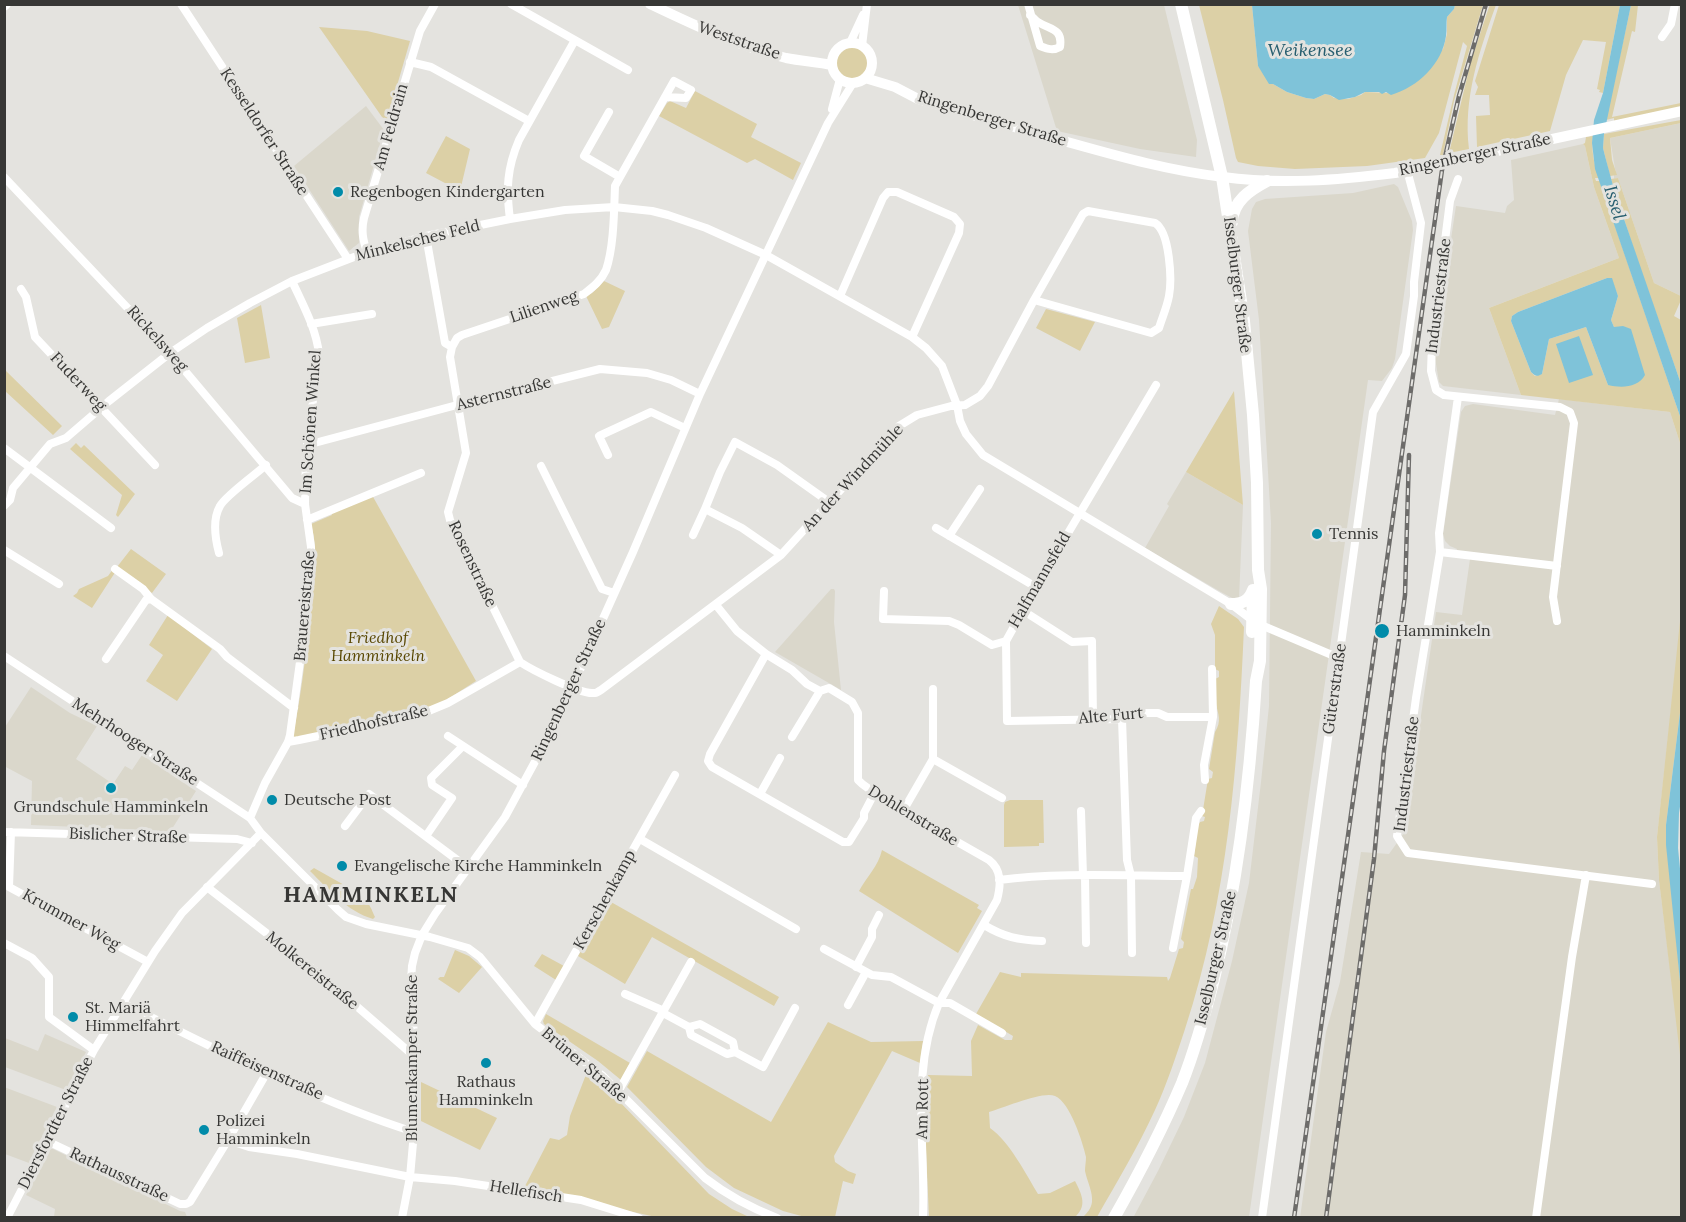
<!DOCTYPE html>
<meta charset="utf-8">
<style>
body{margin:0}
#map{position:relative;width:1686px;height:1222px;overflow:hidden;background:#e4e3df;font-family:Lora,serif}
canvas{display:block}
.frame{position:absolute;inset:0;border:6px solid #373735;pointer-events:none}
</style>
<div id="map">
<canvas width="1686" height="1222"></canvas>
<div class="frame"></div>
</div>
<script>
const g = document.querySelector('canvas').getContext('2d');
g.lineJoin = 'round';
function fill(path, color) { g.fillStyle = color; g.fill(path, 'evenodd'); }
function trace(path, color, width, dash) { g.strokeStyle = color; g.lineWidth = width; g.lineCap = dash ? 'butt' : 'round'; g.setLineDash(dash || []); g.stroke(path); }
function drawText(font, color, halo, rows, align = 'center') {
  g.font = font + ' Lora,serif'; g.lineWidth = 6; g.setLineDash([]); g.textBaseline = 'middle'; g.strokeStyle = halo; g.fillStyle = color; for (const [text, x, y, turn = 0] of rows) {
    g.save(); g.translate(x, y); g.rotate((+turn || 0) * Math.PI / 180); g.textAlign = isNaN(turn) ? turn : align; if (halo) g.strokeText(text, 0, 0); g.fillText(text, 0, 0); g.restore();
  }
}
fill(new Path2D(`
 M1018 5H1164L1197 140 1196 157 1140 149 1057 131Z
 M366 106 384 130 359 217V243L349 251 294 166Z
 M1681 123V296L1654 283 1618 178 1614 179V175H1616L1610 138Z
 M1583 144 1585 146 1594 187 1619 258 1489 308 1521 395 1443 386 1439 382 1435 358V345L1456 206 1505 213 1507 206 1514 200 1511 160Z
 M1394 184 1398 187 1412 221 1413 230 1395 359 1392 368 1382 381 1368 380 1249 1217 1133 1218 1158 1171 1184 1117 1205 1063 1232 961 1249 883 1261 782 1269 706 1271 523 1259 320 1248 231 1252 209 1256 202 1265 199 1353 193Z
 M1559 399 1670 412 1681 446 1682 612 1657 837 1659 880 1682 1063 1681 1217 1300 1218 1326 1032 1340 982 1361 852 1389 854 1404 833 1436 612 1462 615 1470 559 1456 556 1457 549 1450 546 1445 541 1443 534 1461 412 1465 406 1473 404 1555 415Z
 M1186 472 1243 505 1239 599H1234L1221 592 1145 548 1169 506 1167 504Z
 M831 589H834L835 591 834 622 841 690 775 652Z
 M31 687 70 713 97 726 76 759 113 784 125 766 132 770 142 755 196 791 170 832 150 830 31 825 32 781 4 766 5 727Z
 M45 1034 86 1052 66 1090 5 1067V1038L38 1051Z
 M4 1087 57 1107 29 1163 5 1154Z
 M49 1149H53L180 1211 185 1212 187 1217H54L55 1209 26 1195Z`), '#dad7cb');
fill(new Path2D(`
 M1490 4 1496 5C1479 52 1463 98 1469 149L1449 153 1471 61Z
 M1199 5H1252L1258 66 1273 84 1287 92 1306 98 1314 99 1325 94 1330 95 1334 98 1348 99 1361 95 1365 92 1388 93 1443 49 1447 34V17L1454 9 1455 5H1483L1454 101 1443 155H1440L1454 95 1467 46 1463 42 1439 133 1425 158 1367 166 1295 169 1258 166 1238 162 1236 158 1223 100Z
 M1499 5H1620L1603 93 1599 92 1600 90 1597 89 1606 42 1583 40 1566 75 1550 131 1477 147 1476 116 1490 115 1489 95H1475L1478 87 1475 81Z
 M1631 5H1638L1635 32 1632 31 1612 117 1681 103V107L1614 121V118L1606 120Z
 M319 27 367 31 410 41 387 120 382 117Z
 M836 63a16 16 0 1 1 32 0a16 16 0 1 1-32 0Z
 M695 91 757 124 751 137 801 163 793 180 755 159 747 163 659 116 667 103 670 101 686 108Z
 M1681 120V123L1610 138 1612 160 1617 175 1610 176 1603 148 1604 134Z
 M446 136 470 149 460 191 426 173Z
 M1593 136C1591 149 1594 165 1599 178H1595L1596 181H1600L1601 185 1681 419V446L1670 412 1521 395 1489 308 1619 258 1594 187 1585 146 1583 144 1585 143 1586 137ZM1607 278H1611L1618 296 1611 320 1614 327 1608 385 1586 327 1549 339 1542 374 1535 376 1531 372 1511 321 1512 316 1518 312Z
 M1618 178 1654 283 1681 296V300L1674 316 1681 320V384L1638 262 1611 179Z
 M604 281 625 291 609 327 602 329 586 296 592 293Z
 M261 305 270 358 245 363 237 318Z
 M1046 309 1095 322 1080 351 1036 328Z
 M4 369 62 426 53 435 5 391Z
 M1234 391 1243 505 1186 472Z
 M76 443 81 448 84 445 135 494 118 517 116 515 122 495 70 449Z
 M372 495 476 681 440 704 429 708 387 719 360 723 295 738 293 735C301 697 305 659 310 620 313 588 320 556 311 524L332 515 331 512Z
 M131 549 166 574 152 593 117 567Z
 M113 569 116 571 92 608 73 596 77 593 79 589 108 576Z
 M1219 606 1238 619 1244 627C1238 764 1228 898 1185 1029 1176 1056 1167 1084 1155 1110 1138 1147 1117 1182 1097 1217H1083C1087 1213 1091 1209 1092 1202 1093 1192 1087 1181 1085 1171 1085 1166 1086 1162 1086 1157 1083 1143 1070 1102 1055 1096 1042 1091 1004 1108 989 1112L990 1128C1009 1141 1026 1174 1038 1194L1050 1193 1075 1181C1082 1195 1088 1206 1074 1218L929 1217 925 1128 928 1075 972 1076 971 1041 978 1025 1005 1040H1012L1013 1036 976 1014 1000 972 1021 977V973L1167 977 1168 981 1170 978 1179 949 1183 948 1184 942 1181 939 1191 889H1193L1197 877 1198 858 1194 856 1198 825 1200 822 1204 821 1205 817 1202 816 1208 779 1212 778 1213 772 1209 769 1215 732C1222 721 1218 714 1216 704 1214 696 1216 687 1215 679L1219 677V671L1215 669V635L1211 624Z
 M1681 612V705L1666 825 1681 991V1063L1659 880 1657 837Z
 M168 615 212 649 177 701 146 681 163 655 149 645Z
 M1010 800H1043L1044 843H1039V846L1004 847V805L1005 802Z
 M882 850 979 905 977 908 982 911 958 953 859 891C867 876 878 867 882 850Z
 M314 868 346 886 348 890 345 896 351 901 355 896C368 898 370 906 375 917L373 919C347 911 329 890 310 871Z
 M608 902H611L779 997 774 1006 652 937 625 984 578 956Z
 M455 950 469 956 482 967 459 993 438 979 440 977H444Z
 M542 954 564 966 556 980 534 966Z
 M546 1014 630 1063 621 1080 598 1061 544 1024 543 1021Z
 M828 1022 871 1042 923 1041 920 1063 892 1051 834 1156 835 1162 848 1171 856 1174 853 1184 843 1181 835 1217H805L783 1211 734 1188 706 1167 627 1087 647 1051 771 1122Z
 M587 1072 615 1097 709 1194 732 1209 749 1217H656L524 1188 550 1138 559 1140 567 1135 570 1116Z
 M421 1082 497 1118 480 1150 421 1121Z`), '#dcd0a6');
fill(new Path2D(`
 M1252 5V4L1455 5 1454 9 1447 17C1446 23 1447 29 1446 36 1442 64 1418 87 1391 95L1386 92 1382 94 1379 92H1365L1355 97 1339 100 1330 95 1325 94 1314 99 1306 98 1287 92 1273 84H1269L1258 66Z
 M1620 5H1631L1604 134 1603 148 1605 156 1615 193 1681 384V419L1595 169 1592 143 1594 120 1603 93Z
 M1607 278H1612L1618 296 1611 320 1614 327 1623 326 1631 329 1645 375C1638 388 1621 388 1608 385L1586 327 1549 339 1542 374C1537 377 1535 376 1531 372L1511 321 1512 316 1518 312Z
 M1579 336 1593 375 1569 383 1556 344Z
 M1681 705 1682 794 1679 813 1678 848 1682 889 1681 991 1666 845V825Z`), '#7fc3d9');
trace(new Path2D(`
 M181 4 348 259
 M511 4 628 70
 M1028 4 1040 46C1048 49 1053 51 1060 47 1063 28 1050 30 1038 22 1037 22 1031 15 1030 15
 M1662 37 1671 24 1675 4
 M850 43 863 15
 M862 46 867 4
 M410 62 431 67 529 121
 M665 97 686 98 691 90 674 81 620 177 615 186C614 211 614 247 606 270 601 281 593 287 584 294L462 335 457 338 452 347 450 357 466 453 448 512 450 520 520 662C532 670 578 693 592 693 597 693 596 693 601 690L781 555 899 426 917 415 951 406 965 405 980 396 988 386 1034 300
 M832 109 840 79
 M609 112 584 156 620 177
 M4 177 170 353 292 498 305 504
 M1458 179 1450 201 1432 344 1431 371 1436 390 1444 395 1560 407 1570 412 1574 423 1553 597 1557 621
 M1088 211 1155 223C1170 232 1172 280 1169 296 1167 307 1162 318 1159 328L1151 333 1034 300 1083 214Z
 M510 219C506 189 507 168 519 140L575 40
 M426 236 445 343 452 347
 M367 252C363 240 361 231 364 218L420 31 435 4
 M21 289 26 297 35 337 155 465
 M840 296 883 198 888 192H897L954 217 960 224 959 233 912 337
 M311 324 372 314
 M1156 385 1036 587 1006 641 1007 721 1122 719 1131 713H1158L1167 717H1213
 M1458 397 1439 533 1440 552 1416 698 1397 836 1408 853 1652 884
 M307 445 457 405 600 369 647 373 671 380 700 394
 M4 448 111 528
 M608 455 599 436 651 412 685 428
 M541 466 602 589 614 593
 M4 506 10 500 13 488 50 444 66 438 109 401 170 353 207 328 250 303 292 281 367 252 426 236 510 219 565 210 614 207 652 211 668 215 706 228 766 255 912 337 926 348 942 366 957 405 960 421 966 434 983 455 1231 604 1252 620
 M307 520 421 473
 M936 528 1036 587
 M693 535 705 509
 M949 536 980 489
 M4 550 59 584
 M1440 552 1557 566
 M219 553C215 538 212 520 220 506 225 496 256 474 266 465
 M781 555 742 528 705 509 720 472 735 442 777 465 829 502
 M115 569 143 589 151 599 220 649 227 657 294 708
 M884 591 883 619 949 621 959 625 992 645 1006 641
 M716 605 737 631 766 654 792 670 807 684 820 691 829 688 852 702 858 713V780C871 794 890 797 903 811L989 860C1002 870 1001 885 997 900L939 1003C910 1071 926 1146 923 1218
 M1022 610 1072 642 1092 641 1093 719
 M1261 625 1339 658
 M766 654 710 754 708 761 712 767 843 842H849L864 818V813L875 792
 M4 656 250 818 261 833 338 910 346 917 366 924 430 937 468 948 480 957 535 1024 603 1076 705 1178C727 1195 751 1208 777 1218
 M106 659 146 600 151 599
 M933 689V759
 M1122 719 1127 860 1131 876 1132 953
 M448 736 523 785
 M792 737 820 691
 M288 742 299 740 419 715 448 703 520 662
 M1205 780 1204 765 1213 717 1212 669
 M760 794 780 758
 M903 811 933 759 1002 798
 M1081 811 1083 876
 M250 818 265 783 288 742 290 735 302 647 311 563V547L305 504 306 454 319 354C316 328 303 305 292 281
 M345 826 369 794 468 868
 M4 832 237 839 252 843
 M11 832 9 887 148 962
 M426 836 452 798 432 785 431 778 463 746
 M640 839 796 929
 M1085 876 1086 943
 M999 880C1059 872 1127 876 1187 876L1196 818 1201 811
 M207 887 323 977 415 1057
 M984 925C1004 937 1018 940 1042 941
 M4 943 32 958 49 977V1017L94 1050
 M1173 948 1187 876
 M824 949 872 975 891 977 939 1003H950L1002 1033
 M856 967 872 937V929L879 915
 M625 994 664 1011
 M123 1003C218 1050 313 1100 414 1132
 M848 1005 866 972
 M663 1013 689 1027 691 1035 727 1054 735 1052 733 1042 700 1024 689 1027
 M535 1024 675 775
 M735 1052 763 1067 795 1008
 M618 1092 691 962
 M228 1140 249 1147 297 1154 410 1177 455 1181 581 1200 639 1218
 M47 1141 180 1204H186L190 1202 228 1140 266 1074
 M7 1218 94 1050 155 951 182 913 261 833
 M402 1218 410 1177 414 1132 415 1057 411 981 412 966 415 953 422 935 435 914 505 817 557 721 633 552 700 394 828 123 853 83
 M1262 1218 1373 412 1406 354 1414 296V282L1421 223 1407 170
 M1536 1218 1572 957 1586 875`), '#fff', 8);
trace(new Path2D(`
 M650 4C694 25 738 46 786 58 801 61 817 62 832 65
 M4 6 6 4
 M832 63a20 20 0 1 1 40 0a20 20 0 1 1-40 0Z
 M865 78 895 87 918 99C969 114 1020 129 1071 143 1121 157 1171 171 1223 177 1280 185 1338 180 1395 173L1682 111`), '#fff', 10);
trace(new Path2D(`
 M1232 222C1233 201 1250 190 1267 181
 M1231 604C1242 604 1249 601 1253 590
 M1252 632 1253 592
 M1114 1218C1139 1174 1162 1130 1182 1083 1195 1050 1205 1014 1214 979 1238 881 1250 781 1256 681L1260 661 1261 589 1258 570 1257 483 1253 415 1244 321 1222 177 1181 4`), '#fff', 12);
const rail = new Path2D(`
 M1294 1218 1442 170 1459 96 1486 4
 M1326 1218 1374 859 1384 751 1405 595 1409 455`);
trace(rail, '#6d6c6a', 4.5);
trace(rail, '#e4e3df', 2, [7]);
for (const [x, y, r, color] of [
 [338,192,6,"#008ba9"],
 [1317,534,6,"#008ba9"],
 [1382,631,8,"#008ba9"],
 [111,788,6,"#008ba9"],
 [272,800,6,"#008ba9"],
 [342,866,6,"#008ba9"],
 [73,1017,6,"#008ba9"],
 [486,1063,6,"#008ba9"],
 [204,1130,6,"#008ba9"]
]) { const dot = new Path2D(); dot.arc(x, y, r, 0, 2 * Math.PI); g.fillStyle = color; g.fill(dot); trace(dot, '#e4e3df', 2); }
drawText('16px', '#373735', '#e4e3df', [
 ["Weststraße",739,41,19],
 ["Ringenberger Straße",992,119,17],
 ["Am Feldrain",391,127,-74],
 ["Kesseldorfer Straße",264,132,57],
 ["Ringenberger Straße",1475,155,-12],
 ["Minkelsches Feld",418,241,-14],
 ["Isselburger Straße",1237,285,83],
 ["Industriestraße",1439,296,-83],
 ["Lilienweg",544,307,-19],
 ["Rickelsweg",157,339,48],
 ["Fuderweg",78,382,47],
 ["Asternstraße",504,394,-14],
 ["Im Schönen Winkel",311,422,-86],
 ["An der Windmühle",853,478,-47],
 ["Rosenstraße",472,564,65],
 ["Halfmannsfeld",1040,580,-60],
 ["Brauereistraße",305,606,-85],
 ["Güterstraße",1335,689,-82],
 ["Ringenberger Straße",569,690,-65],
 ["Alte Furt",1111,716,-5],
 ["Friedhofstraße",374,723,-13],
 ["Mehrhooger Straße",135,742,33],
 ["Industriestraße",1407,774,-83],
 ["Dohlenstraße",913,816,31],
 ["Bislicher Straße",128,836,2],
 ["Kerschenkamp",605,900,-61],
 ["Krummer Weg",71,920,29],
 ["Isselburger Straße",1216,958,-77],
 ["Molkereistraße",312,971,39],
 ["Blumenkamper Straße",412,1058,-90],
 ["Brüner Straße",584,1065,40],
 ["Raiffeisenstraße",267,1071,24],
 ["Am Rott",923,1109,-89],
 ["Diersfordter Straße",56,1123,-63],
 ["Rathausstraße",119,1175,25],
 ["Hellefisch",526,1192,9]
]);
drawText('16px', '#373735', '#e4e3df', [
 ["Regenbogen Kindergarten",350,192],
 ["Tennis",1329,534],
 ["Hamminkeln",1396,631],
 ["Deutsche Post",284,800],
 ["Grundschule Hamminkeln",111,807,"center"],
 ["Evangelische Kirche Hamminkeln",354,866],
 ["St. Mariä",85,1008],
 ["Himmelfahrt",85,1026],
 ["Rathaus",486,1082,"center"],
 ["Hamminkeln",486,1100,"center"],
 ["Polizei",216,1121],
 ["Hamminkeln",216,1139]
], 'left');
drawText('italic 16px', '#584700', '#e4e3df', [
 ["Friedhof",378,638],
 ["Hamminkeln",378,656]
]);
drawText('italic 18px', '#275e6f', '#e4e3df', [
 ["Weikensee",1310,51],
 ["Issel",1614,203,73]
]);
g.letterSpacing = '1.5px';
drawText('bold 22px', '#373735', '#e4e3df', [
 ["HAMMINKELN",371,896]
]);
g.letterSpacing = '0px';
</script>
